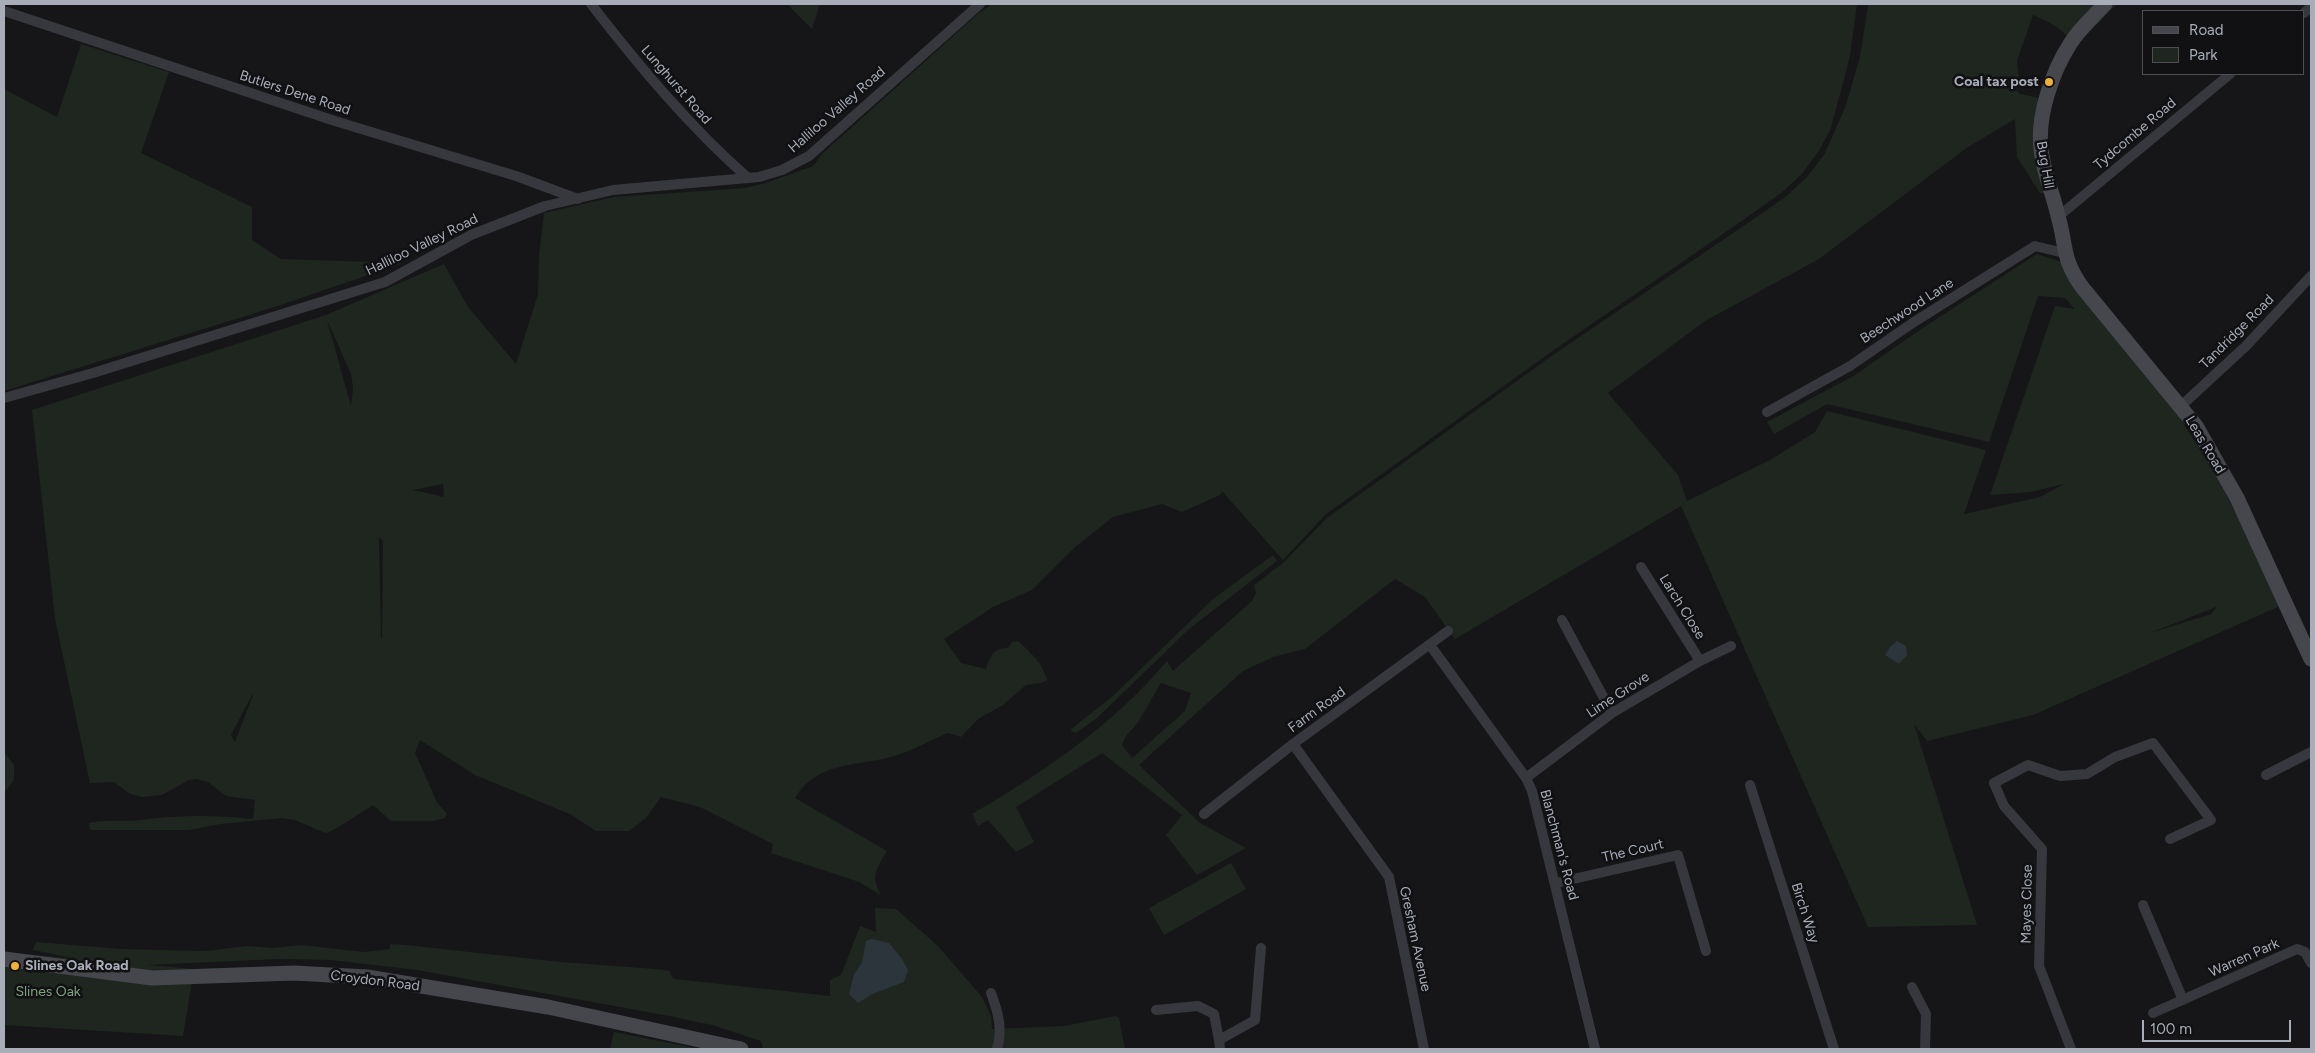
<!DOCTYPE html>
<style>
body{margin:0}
#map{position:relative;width:2315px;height:1053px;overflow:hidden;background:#161618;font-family:Figtree,sans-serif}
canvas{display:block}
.frame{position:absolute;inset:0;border:5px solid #a8adb8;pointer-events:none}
.legend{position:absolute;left:2142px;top:10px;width:162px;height:65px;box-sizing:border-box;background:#111113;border:1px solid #4d4f55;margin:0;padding:6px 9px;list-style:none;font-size:15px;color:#a8adb8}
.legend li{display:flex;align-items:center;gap:10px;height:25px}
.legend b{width:25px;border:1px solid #4d4f55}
.scale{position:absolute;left:2142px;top:1020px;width:149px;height:22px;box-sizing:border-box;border:2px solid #a8adb8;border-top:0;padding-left:6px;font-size:15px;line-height:18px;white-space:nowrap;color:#a8adb8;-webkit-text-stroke:4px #111113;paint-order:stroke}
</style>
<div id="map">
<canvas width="2315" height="1053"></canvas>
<div class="frame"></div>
<ul class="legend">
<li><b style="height:6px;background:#45474d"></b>Road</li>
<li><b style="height:14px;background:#1e261f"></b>Park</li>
</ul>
<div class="scale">100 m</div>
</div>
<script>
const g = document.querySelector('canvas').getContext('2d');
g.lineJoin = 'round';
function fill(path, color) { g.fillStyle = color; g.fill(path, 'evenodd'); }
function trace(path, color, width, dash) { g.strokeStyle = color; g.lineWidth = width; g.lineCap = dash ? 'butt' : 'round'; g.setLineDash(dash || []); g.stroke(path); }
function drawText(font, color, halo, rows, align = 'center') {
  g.font = font + ' Figtree,sans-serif'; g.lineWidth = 5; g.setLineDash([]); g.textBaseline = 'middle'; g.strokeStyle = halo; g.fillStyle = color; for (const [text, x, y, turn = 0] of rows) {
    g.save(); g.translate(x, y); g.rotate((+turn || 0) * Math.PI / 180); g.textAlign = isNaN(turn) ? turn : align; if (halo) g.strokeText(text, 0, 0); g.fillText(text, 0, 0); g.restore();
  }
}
fill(new Path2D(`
 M787 4H820L812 29Z
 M992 4H1857L1850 56 1831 128 1819 151 1801 175 1781 193 1736 225 1551 352 1325 515 1283 560 1222 491 1220 495 1182 512 1162 504 1113 517 1075 547 1032 590 993 607 944 639 961 663 986 669C990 657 993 648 1008 648L1012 642 1018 641C1030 652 1043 663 1047 680L1041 683 1026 685 1003 705 978 719 961 737 948 733C931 740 915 749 898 755 860 767 817 760 795 798L887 851C877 868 870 876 881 895L859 882 771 853 773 844 700 807 661 797 646 818 629 831H596L570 814 475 775 420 740 415 753 437 802 447 814 445 818 433 821H391L373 805C364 810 332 833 325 833L295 820 282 818 221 824 189 830H90L89 823C106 819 123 822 140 820 178 815 215 815 253 819L255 800 226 796 208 782 196 779 189 780 162 795 142 797 130 794 114 782 90 783 55 619 32 410 326 315 444 264 468 307 516 364 538 294 539 255 544 213 614 197 745 188 766 183 813 166 822 154 980 12ZM327 320 351 374 353 388 351 406ZM443 484 444 497 413 490ZM379 537 383 541 382 638H381ZM252 695H253L235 742 231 735Z
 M1868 4H2117L2076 46C2065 31 2051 22 2033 15L2017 61 2020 88 2015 89 2020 94 2040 98 2045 194 2040 193 2017 157 2015 119 1968 147 1819 259 1705 321 1608 393 1678 475 1687 501 1770 460 1815 432 1827 411 1986 450 1964 514 2040 497 2064 484 2031 492 1990 495 2055 306 2075 309 2065 298 2038 296 1989 442 1827 404 1774 434 1767 422 1855 375 1921 329 2037 254 2062 262C2110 326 2163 388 2204 456 2233 504 2256 555 2280 606L2033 715 1927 741 1914 724 1977 925 1868 927 1681 506 1455 639 1425 597 1395 579 1305 649 1273 657 1243 671 1139 765 1200 823 1246 848 1197 875 1166 835 1182 815 1102 753 1016 807 1034 842 1016 852 988 820 978 826 972 814C1044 772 1113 725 1167 661L1173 671 1252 601 1256 593 1254 585 1283 563 1327 518 1550 357 1739 229 1784 198 1807 177 1824 155 1845 108 1860 57ZM2216 608 2211 614 2150 633 2216 607ZM1161 683 1191 693 1185 711 1132 758 1122 745 1126 736 1137 724Z
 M81 44 169 72 141 153 252 207V240L281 259 403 263 278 306 4 391V89L57 117Z
 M1273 555 1277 561 1189 629 1097 718 1076 733 1070 730 1114 695 1213 599Z
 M4 752 14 765V780L4 793Z
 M1231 863 1246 889 1164 935 1149 908Z
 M875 908 896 909 938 946 982 997 991 1016 992 1029 1064 1026 1116 1016 1119 1018 1125 1049H763L761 1041 712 1025 669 1016 417 970 331 960 280 959 148 965 194 969 183 1036 4 1025V952L76 959 33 950 36 942 120 949 206 951 247 946 273 948 301 945 364 952 390 949V944L406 945 561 962 656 969 670 971 671 976 675 979 830 996V980L841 975 860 926 876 932Z
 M614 1032 700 1049H702H610Z`), '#1e261f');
fill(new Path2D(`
 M1897 641 1906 646 1907 655 1899 664 1885 655 1890 647Z
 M872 939 889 943 902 959 908 970 904 982 872 994 858 1003 849 994 854 974 862 963 866 941Z`), '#2c353c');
trace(new Path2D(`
 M591 4C639 66 689 126 748 178
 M4 11 335 121 516 176 578 199
 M2304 13 2311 7
 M2059 216 2230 74
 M4 398 93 373 385 282 471 235 545 206 613 190 759 177 782 170 809 156 980 4
 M2181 406 2246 346 2311 276
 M1767 412 1850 366 1914 322 2035 246 2064 253
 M1641 567 1700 661
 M1562 620 1612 713
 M1430 645 1526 778 1532 791 1595 1049
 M1293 744 1389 877 1424 1049
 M2266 775 2311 752
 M1526 778 1612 713 1700 661 1731 646
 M1750 785 1834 1049
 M1204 814 1293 744 1448 631
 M1556 883 1678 855 1706 951
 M2143 905 2183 1000
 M1912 987 1926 1014 1925 1049
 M991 993C998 1012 1003 1029 997 1049
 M1156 1010 1198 1006 1214 1014 1219 1040
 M2153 1013 2297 949 2305 952 2311 963
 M1220 1049 1219 1040 1255 1020 1261 948
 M2071 1049 2039 966 2042 849 2004 806 1994 783 2028 765 2060 776 2087 774 2115 757 2153 743 2211 820 2170 839`), '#37383d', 10);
trace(new Path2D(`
 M2105 4C2093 17 2079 29 2070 44 2052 72 2037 116 2041 149 2043 172 2053 193 2058 216 2067 247 2061 257 2082 287L2196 426 2237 498 2311 659
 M4 959 152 978 294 973 367 977 548 1007 741 1049`), '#45474d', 15);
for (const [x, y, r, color] of [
 [2049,82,5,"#f2b134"],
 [15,966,5,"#f2b134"]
]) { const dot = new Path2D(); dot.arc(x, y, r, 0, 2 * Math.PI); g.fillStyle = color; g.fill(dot); trace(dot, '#111113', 2); }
drawText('bold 14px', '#a8adb8', '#111113', [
 ["Coal tax post",2039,82],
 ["Slines Oak Road",25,966,"left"]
], 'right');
drawText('14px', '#a8adb8', '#111113', [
 ["Lunghurst Road",676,85,49],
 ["Butlers Dene Road",295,93,18],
 ["Halliloo Valley Road",837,110,-41],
 ["Tydcombe Road",2135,134,-40],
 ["Bug Hill",2045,165,80],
 ["Halliloo Valley Road",422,245,-26],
 ["Beechwood Lane",1907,311,-33],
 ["Tandridge Road",2237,332,-45],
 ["Leas Road",2205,445,59],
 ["Larch Close",1682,607,58],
 ["Lime Grove",1618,695,-33],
 ["Farm Road",1317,710,-36],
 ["Blanchman's Road",1559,845,75],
 ["The Court",1633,851,-13],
 ["Mayes Close",2027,904,-89],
 ["Birch Way",1805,913,72],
 ["Gresham Avenue",1415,939,78],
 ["Warren Park",2244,958,-24],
 ["Croydon Road",375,981,7]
]);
drawText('14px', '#7fa381', '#111113', [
 ["Slines Oak",48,992]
]);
</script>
